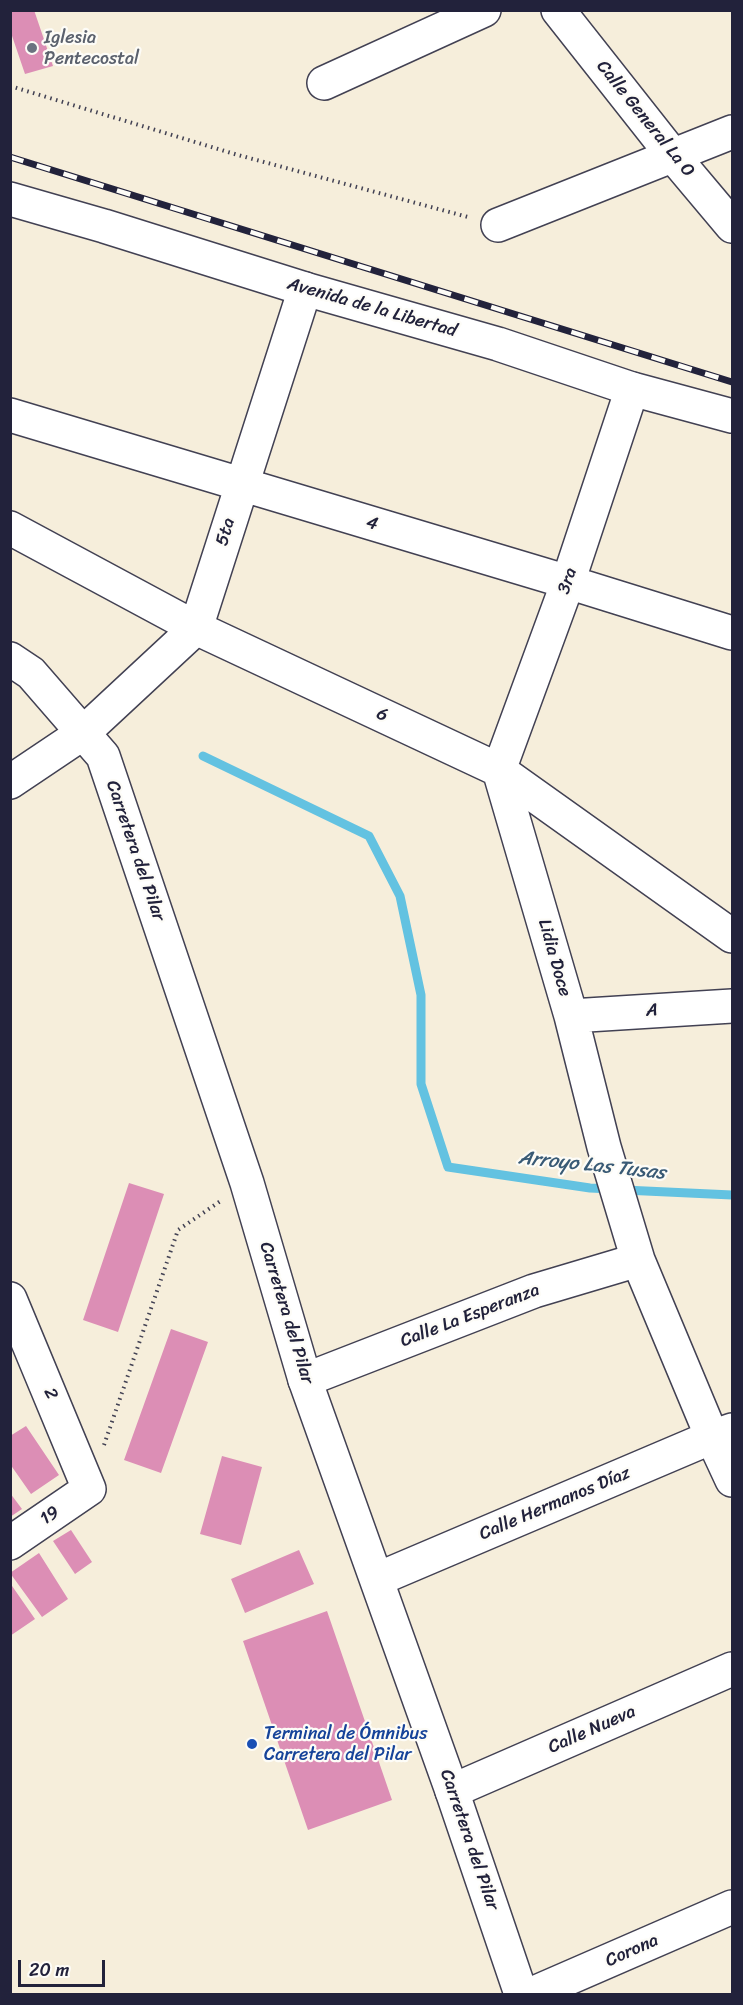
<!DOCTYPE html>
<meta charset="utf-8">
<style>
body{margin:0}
#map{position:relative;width:743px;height:2005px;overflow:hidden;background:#f6eedb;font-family:Sriracha,sans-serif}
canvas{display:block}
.frame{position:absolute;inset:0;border:12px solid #22223b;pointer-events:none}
.scale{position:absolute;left:18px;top:1960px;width:87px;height:27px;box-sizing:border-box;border:3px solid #22223b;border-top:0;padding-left:8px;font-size:18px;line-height:21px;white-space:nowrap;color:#22223b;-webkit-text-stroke:4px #fdfcf7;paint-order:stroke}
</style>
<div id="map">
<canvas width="743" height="2005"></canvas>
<div class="frame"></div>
<div class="scale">20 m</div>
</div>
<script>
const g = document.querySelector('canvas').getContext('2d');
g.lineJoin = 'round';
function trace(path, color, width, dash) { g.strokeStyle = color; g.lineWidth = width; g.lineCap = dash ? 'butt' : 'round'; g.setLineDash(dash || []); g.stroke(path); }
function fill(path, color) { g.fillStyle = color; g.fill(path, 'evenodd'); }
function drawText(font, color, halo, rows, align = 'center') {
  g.font = font + ' Sriracha,sans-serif'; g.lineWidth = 4.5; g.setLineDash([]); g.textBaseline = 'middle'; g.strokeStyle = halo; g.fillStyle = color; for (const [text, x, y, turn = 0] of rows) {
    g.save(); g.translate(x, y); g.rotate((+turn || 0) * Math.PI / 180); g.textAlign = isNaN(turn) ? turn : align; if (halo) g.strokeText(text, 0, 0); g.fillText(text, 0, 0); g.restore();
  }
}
trace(new Path2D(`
 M203 756 369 836 400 896 421 995V1084L448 1167 590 1188 611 1189
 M624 1190 732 1195`), '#63c2e1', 9);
fill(new Path2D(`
 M10 10H34L53 66 25 74 10 30Z
 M129 1183 164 1194 118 1332 83 1320Z
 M171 1329 208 1342 161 1473 124 1460Z
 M26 1426 59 1475 31 1494 10 1464V1436Z
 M222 1456 262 1467 241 1545 200 1534Z
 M10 1493 22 1509 10 1517Z
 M71 1530 92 1562 75 1574 53 1541Z
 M299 1550 314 1584 245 1613 231 1579Z
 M39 1553 68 1599 42 1617 10 1573Z
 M10 1583 35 1619 10 1636Z
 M327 1611 392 1800 308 1830 243 1641Z`), '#dc8eb5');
const minor = new Path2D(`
 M558 10 674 157 732 226
 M324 83 484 10
 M498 225 732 132
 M632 389 568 582 499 770 571 1016 604 1147 638 1260 712 1437 732 1480
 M10 415 568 582 732 633
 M10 528 196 628 499 770 732 936
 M10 782 83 733 196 628 305 289
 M571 1016 732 1006
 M10 1299 89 1489 10 1543
 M305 1380 534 1291 638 1260
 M378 1579 712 1437 732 1430
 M452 1791 732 1669
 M532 1994 732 1907`);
const major = new Path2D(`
 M10 199 104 226 305 289 498 344 632 389 732 416
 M10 659 31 673 103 756 247 1183 305 1380 452 1791 521 1994`);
trace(minor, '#424153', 36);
trace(major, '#424153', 36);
trace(new Path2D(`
 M10 86 238 155 468 217
 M104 1445 178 1230 222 1200`), '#424153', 4, [1.5, 4.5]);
trace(minor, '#fff', 33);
trace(major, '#fff', 33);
const rail = new Path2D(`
 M10 157 732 382`);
trace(rail, '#22223b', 7);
trace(rail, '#fdfcf7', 4.5, [14]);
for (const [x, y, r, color] of [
 [32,48,6,"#6b7280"],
 [252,1744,6,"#1a4fb4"]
]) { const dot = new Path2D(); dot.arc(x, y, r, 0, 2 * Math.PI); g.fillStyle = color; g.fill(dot); trace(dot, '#fdfcf7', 2); }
drawText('18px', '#5b616d', '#fdfcf7', [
 ["Iglesia",44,38],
 ["Pentecostal",44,59]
], 'left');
drawText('18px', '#22223b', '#fdfcf7', [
 ["Calle General La O",645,119,51],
 ["Avenida de la Libertad",372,308,16],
 ["4",372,524,16],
 ["5ta",226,532,-73],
 ["3ra",568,581,-71],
 ["6",382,715,25],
 ["Carretera del Pilar",135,851,71],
 ["Lidia Doce",554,958,74],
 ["A",652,1011,-3],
 ["Carretera del Pilar",286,1313,73],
 ["Calle La Esperanza",470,1316,-21],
 ["2",50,1394,68],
 ["Calle Hermanos Díaz",555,1504,-23],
 ["19",50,1516,-35],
 ["Calle Nueva",592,1730,-24],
 ["Carretera del Pilar",469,1840,71],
 ["Corona",632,1951,-24]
]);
drawText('18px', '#164399', '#fdfcf7', [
 ["Terminal de Ómnibus",264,1734],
 ["Carretera del Pilar",264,1755]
], 'left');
drawText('italic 20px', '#395a75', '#fdfcf7', [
 ["Arroyo Las Tusas",592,1166,6]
]);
</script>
